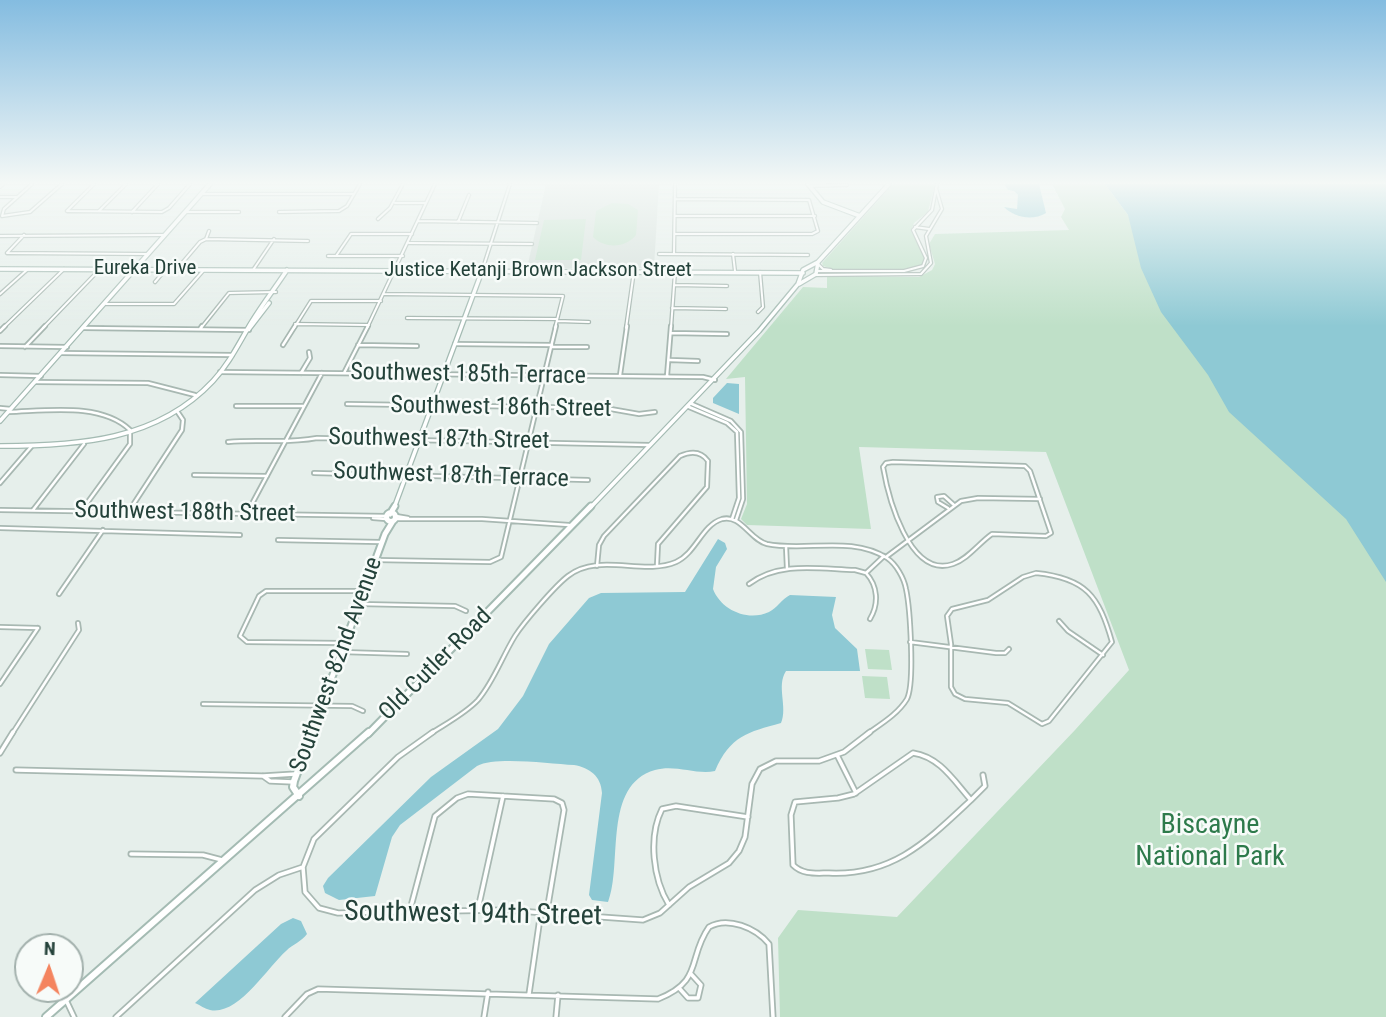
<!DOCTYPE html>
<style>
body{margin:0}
#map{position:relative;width:1386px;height:1017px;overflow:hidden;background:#e6efeb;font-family:"Roboto Condensed",sans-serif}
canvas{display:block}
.north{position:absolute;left:14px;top:933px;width:70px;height:70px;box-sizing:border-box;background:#f7fbf9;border:2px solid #a3b1ad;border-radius:50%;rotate:2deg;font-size:19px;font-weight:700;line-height:28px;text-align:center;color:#24423a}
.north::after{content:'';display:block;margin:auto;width:24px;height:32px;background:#f4845f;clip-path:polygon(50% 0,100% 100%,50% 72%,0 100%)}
</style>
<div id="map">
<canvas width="1386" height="1017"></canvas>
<div class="north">N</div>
</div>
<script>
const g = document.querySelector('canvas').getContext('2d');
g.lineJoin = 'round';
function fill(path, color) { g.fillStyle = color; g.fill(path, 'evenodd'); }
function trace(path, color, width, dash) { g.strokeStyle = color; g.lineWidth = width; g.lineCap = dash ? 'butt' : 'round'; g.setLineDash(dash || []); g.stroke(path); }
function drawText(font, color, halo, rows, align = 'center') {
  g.font = font + ' "Roboto Condensed",sans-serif'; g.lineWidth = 5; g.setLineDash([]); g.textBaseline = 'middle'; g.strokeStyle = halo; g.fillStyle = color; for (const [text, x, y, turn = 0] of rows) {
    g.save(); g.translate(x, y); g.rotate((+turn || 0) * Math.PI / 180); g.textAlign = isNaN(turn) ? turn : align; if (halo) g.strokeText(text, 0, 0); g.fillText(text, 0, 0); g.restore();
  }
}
fill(new Path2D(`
 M546 184H659L654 268H527Z`), '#d4dfda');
fill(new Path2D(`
 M893 184H935L928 212 914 223 911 231 925 257 924 264 915 269 904 270H835L823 266 822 263Z
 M1052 184H1105L1128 215 1386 184V1017H780L778 938 798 910 897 917 1075 730 1129 670 1046 452 859 447 871 529 747 525 741 519 747 504 745 377 726 379 803 287 827 288V276L919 277 932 270 935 264 929 244 935 234 1069 230 1061 217 1065 209Z
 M612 203 628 204 638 210 636 235C626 248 605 249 593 237L596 211Z
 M586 219 581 260H535L544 220Z
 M865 649 889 650 892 670 868 669Z
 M862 676 887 677 890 699 865 698Z`), '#bfe0c8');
fill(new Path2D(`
 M1004 184H1039L1046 213C1033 221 1015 218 1004 207L1017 209 1018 195 1014 191 1008 190Z
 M1105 184H1386V582L1346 519 1229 412 1208 375 1161 312 1141 268 1128 215Z
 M727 383 739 384V414L713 403V398Z
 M718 539 725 543 727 549 716 567 713 589C721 610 748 622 769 612 777 608 782 599 790 595L836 597 832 615 835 628 857 649 860 671H786C776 686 788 707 781 723 748 732 730 736 715 771 696 775 675 764 655 770 602 785 623 865 608 902L592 900 589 895 602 793C601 776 590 768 574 765 550 764 496 756 477 766L400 825 392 837 375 896 339 900 325 893 323 886 328 878 431 777 498 729 523 696 549 644 589 598 601 593 685 592Z
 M293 918 301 921 307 934C301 942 293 944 286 951 267 968 238 1016 210 1010 205 1009 200 1005 195 1003L281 924Z`), '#8ec9d4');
const streetFar2 = new Path2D(`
 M32 184 4 209 2 216 30 212 62 184
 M809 186 847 185
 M0 187 3 184
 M201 194H354
 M0 197H17
 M675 199 809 200 818 231 812 234H675
 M395 203H426
 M67 211 162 212 169 208 190 184
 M67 211 94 184
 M99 211 126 184
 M132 212 158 184
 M187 212H239
 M279 212 339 211 347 206 360 184
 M675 216H815
 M378 219 390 208 403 184
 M418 221 537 223
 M458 222 469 195
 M915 227 929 229
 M0 236 163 235
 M206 239 308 241
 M409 243 532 244
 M7 253 147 254
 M7 253 24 235
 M659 254 808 255
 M674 254 675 184
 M733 254 735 271
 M328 256H403
 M336 256 351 234H412
 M819 265 823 269 831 270
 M177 269 200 242 206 239 209 231
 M253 270 274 239
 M482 271 510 184
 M816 271H904L923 266 926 258 913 230 932 210 937 184
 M815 275 921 274 931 263 926 236 942 209 936 188
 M155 282 166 269
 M674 285 727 286
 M0 294 28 269
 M384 294 563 296 555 328
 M106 304H174L203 271
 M672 308 726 309
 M758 312 763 307 760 272
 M407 318 557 319
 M557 321 589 322
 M295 324 369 325
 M3 328 64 269
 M43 328 100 269
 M84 328H104
 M201 328 229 293 276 292
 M294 328 311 301H381
 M367 328 435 184
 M626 328 634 271
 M671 328 675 272`);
const streetFar1 = new Path2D(`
 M84 328 249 330
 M200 329 202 326
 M0 331 5 326
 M671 333 727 334
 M455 344 552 345
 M283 345 295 326
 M358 345 417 346
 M0 346 67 347
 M25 347 45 326
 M551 347H587
 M61 353 232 355
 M670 360 698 361
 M220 372 703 377 715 380
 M301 373 310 358 309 352
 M344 373 368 326
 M0 375 41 376
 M620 375 627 326
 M667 376 671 326
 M35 382 148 383 195 395
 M347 404 605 408 639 414 655 412
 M692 404 731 421 741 432 743 499 736 520
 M236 406H303
 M689 407 727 423 737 432 739 498 732 519
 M0 408 11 409
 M8 412C46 411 101 402 130 430V444L82 510
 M228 442C259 439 286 444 317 438L649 445
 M893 462 1025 466 1030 471 1051 533 1046 536 992 534C979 543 968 559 953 564 909 579 888 496 883 467L886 463Z
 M314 473 588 480
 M194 475 267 476
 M0 483 31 447
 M948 508 938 502 937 497 944 496 954 505
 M0 510 387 516
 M33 510 84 444
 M129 511 182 430 183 420 177 411
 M246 515 322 373
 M396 516 408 518
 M373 518 386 519
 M395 519H482L569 525
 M0 528 240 535
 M278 540 380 542
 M786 546 787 569
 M886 557 961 501 978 498 1040 499
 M376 560 490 562 501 557 556 326
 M597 566 599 545 604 536 680 456C691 451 701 451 708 461L707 487 658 544 657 565
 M866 573C878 586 879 604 870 619
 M866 573 884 556
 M1036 573C1086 578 1099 596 1112 642L1049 721 1042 724 1008 703 965 699 955 694 951 687V644L947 616 952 609 988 600 1023 577Z
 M749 584C779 561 819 569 855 570L866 573
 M59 594 103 530
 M360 604 455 606 466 611
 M1059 621 1068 631 1103 655
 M0 627 38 628
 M910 642 996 653H1005L1009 649
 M342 643 247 642 240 636 259 596 266 591H364
 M342 652 407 654
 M0 684 38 628
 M203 704 352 706 363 711
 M12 734 79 630 78 623
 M430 734C445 724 465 714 478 700 494 681 502 657 515 636 524 622 555 586 568 576 599 552 643 576 676 562 696 553 702 525 722 519 741 514 750 540 767 544 805 552 851 535 887 558 896 564 904 578 906 589 910 608 915 683 907 699 898 714 881 724 867 734`);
const street = new Path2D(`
 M433 732 398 757 314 839 303 867 305 892 319 908 338 913 504 910 643 920 660 913 689 887 729 863 739 851 745 837 752 784 760 769 776 761H819L844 752 870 732
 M0 753 13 732
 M913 753C940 757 954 781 971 800 927 841 893 876 829 873 816 873 803 875 793 865L791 815 795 802 838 798 854 794Z
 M837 755 856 793
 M16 770 263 776 295 774
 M263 776 270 781 293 782
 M971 800 985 786 983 775
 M131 854 203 855 222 860
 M669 905C653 879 648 837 662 809L676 806 748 817
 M478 909 503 796
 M410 910 435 816 457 798 468 794 554 799 562 803 564 810 547 911
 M679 988 688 998H698L701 985 691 974
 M529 994 541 911
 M66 1000 74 1017
 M116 1017 255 890 279 875 303 867
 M285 1017 307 994 318 989 658 999C704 981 687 958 709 927 728 916 756 928 769 944L773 1017
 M484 1017 488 992
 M556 1017 558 995`);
const secondaryFar2 = new Path2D(`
 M808 184 823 202 860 216
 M0 269 803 273
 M799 284 816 274 818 262
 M249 329 269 303
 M0 421 210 184
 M0 446C77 446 157 441 213 381 229 364 239 343 251 323 262 305 275 288 287 270
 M394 508 482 271
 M590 508 759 331 798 284 803 270 818 262 889 184`);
const secondaryFar1 = new Path2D(`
 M386.5 517a4.5 4.5 0 1 1 9 0a4.5 4.5 0 1 1-9 0Z
 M390 514 395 506
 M311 734 385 534 393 521
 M368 734 591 506`);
const secondary = new Path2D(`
 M299 796 293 787 294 781 312 732
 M46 1017 369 732`);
trace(streetFar2, '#a8b8b2', 4.5);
trace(streetFar1, '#a8b8b2', 6);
trace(street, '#a8b8b2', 7);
trace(secondaryFar2, '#a4bbb3', 6);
trace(secondaryFar1, '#a4bbb3', 9);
trace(secondary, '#a4bbb3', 10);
trace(streetFar2, '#fff', 2);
trace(streetFar1, '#fff', 2.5);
trace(street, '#fff', 3.5);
trace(secondaryFar2, '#fff', 3.5);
trace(secondaryFar1, '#fff', 5);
trace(secondary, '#fff', 6);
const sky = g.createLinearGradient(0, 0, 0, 326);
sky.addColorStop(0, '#84bce0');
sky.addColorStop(0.56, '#f4f8f6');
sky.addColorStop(1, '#f4f8f600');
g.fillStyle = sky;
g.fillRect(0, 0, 1386, 326);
drawText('21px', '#24423a', '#f7fbf9', [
 ["Eureka Drive",145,269],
 ["Justice Ketanji Brown Jackson Street",538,271]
]);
drawText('24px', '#24423a', '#f7fbf9', [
 ["Southwest 185th Terrace",468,375,1],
 ["Southwest 186th Street",501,408,1],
 ["Southwest 187th Street",439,440,1],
 ["Southwest 187th Terrace",451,476,2],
 ["Southwest 188th Street",185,513,1],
 ["Southwest 82nd Avenue",337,665,-70],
 ["Old Cutler Road",436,665,-45]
]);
drawText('28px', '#2d7a4b', '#f7fbf9', [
 ["Biscayne",1210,826],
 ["National Park",1210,858]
]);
drawText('28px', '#24423a', '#f7fbf9', [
 ["Southwest 194th Street",473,915,1]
]);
</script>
